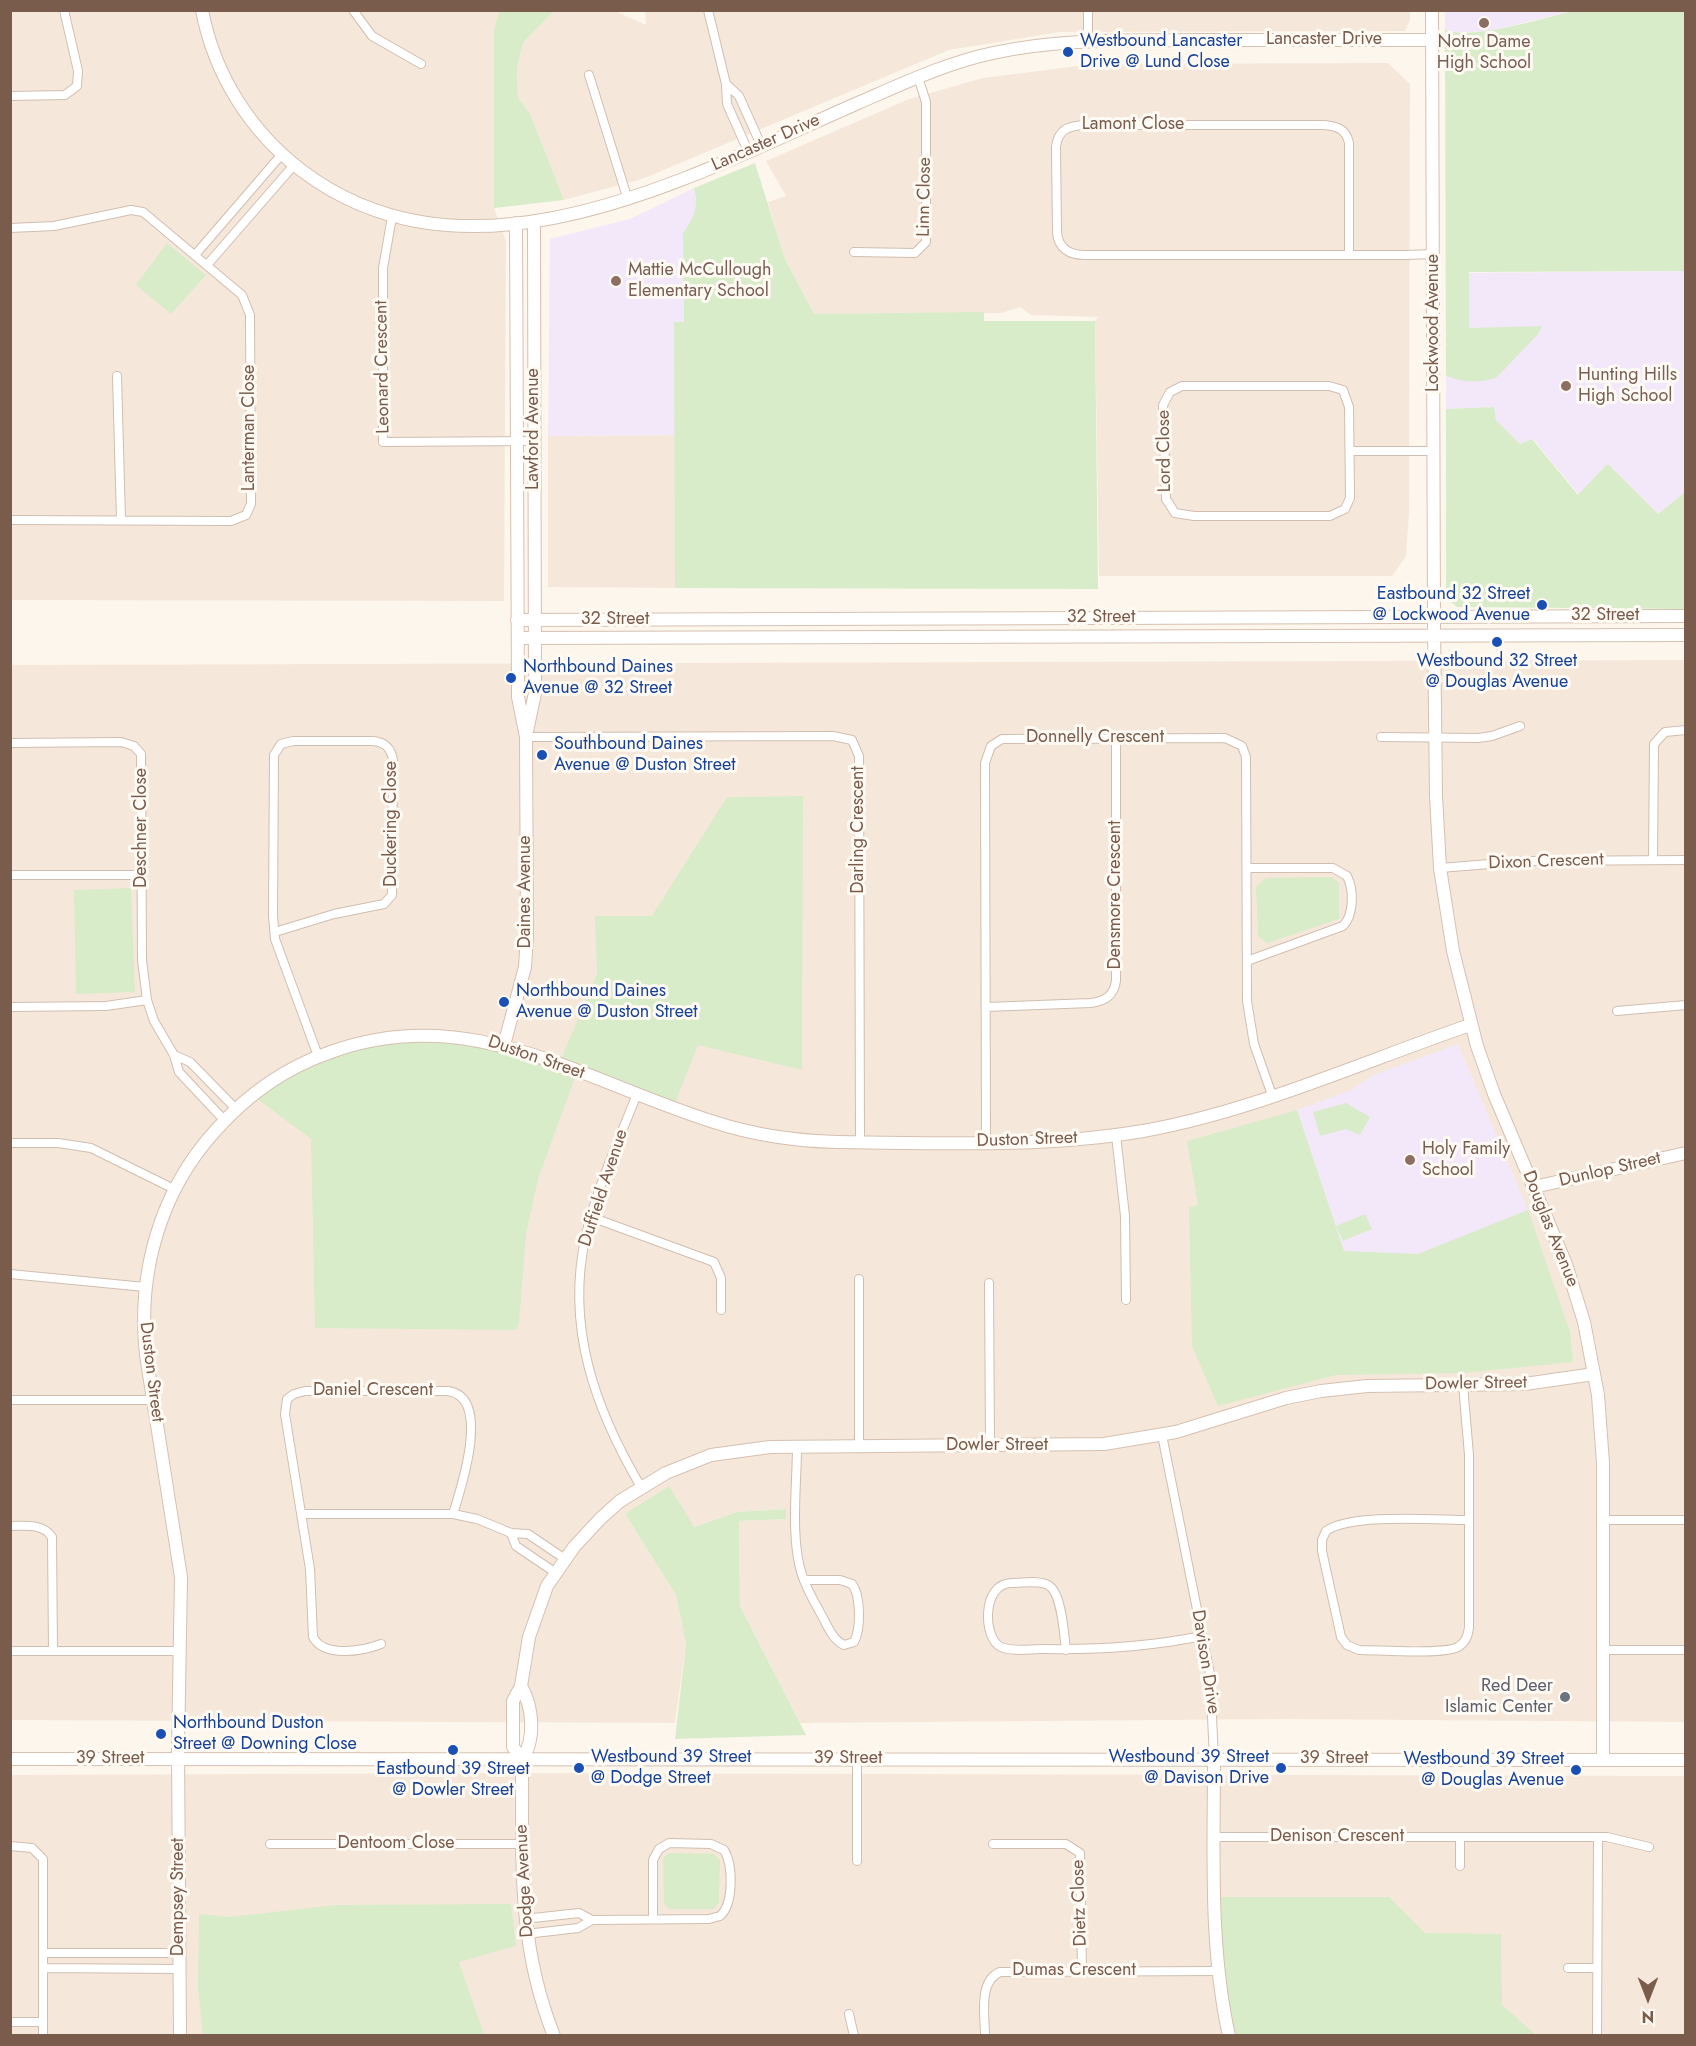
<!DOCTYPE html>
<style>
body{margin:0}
#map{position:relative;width:1696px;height:2046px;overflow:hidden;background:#fdf6ec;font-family:Jost,sans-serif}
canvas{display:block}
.frame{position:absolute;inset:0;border:12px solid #7a5c4d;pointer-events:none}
.north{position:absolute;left:1618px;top:1968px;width:60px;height:60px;-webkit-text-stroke:4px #fffaf3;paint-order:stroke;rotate:180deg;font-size:16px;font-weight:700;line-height:24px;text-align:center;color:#7a5c4d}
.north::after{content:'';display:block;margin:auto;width:21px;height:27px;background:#7a5c4d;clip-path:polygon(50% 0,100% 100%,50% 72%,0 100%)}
</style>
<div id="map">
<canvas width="1696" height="2046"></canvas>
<div class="frame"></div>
<div class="north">N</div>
</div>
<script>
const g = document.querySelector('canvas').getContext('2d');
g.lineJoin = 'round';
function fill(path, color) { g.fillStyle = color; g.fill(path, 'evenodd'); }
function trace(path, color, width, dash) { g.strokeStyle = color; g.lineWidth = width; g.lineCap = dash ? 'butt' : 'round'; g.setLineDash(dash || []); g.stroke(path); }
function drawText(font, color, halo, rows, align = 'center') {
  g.font = font + ' Jost,sans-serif'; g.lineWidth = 6; g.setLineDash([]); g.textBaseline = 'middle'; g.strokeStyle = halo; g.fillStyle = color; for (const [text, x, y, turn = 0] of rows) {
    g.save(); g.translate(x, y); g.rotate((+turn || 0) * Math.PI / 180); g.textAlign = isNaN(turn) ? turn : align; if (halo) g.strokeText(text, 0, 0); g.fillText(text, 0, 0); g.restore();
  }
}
fill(new Path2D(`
 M645 10 1410 11V19L1405 31 1060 32 949 50 642 179 564 200 530 113 518 98 517 69 523 43 554 11H615L646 25Z
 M11 11H499L494 30V208L506 241 504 601 11 600Z
 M1388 63 1410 84 1409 513 1406 556 1392 576H1099L1095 321 1098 317 1031 315 1020 307 1002 313 814 314 785 259 768 202 786 196 766 161 909 99 983 78 1094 64Z
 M675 435V588L548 587V436Z
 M1685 660V1722L1283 1719 800 1723 740 1606 739 1521 785 1519V1509L737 1512 693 1527 625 1514 676 1595 686 1644 675 1723 11 1720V665Z
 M502 1773 1685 1776V2035H11L10 1775Z`), '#f5e8da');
fill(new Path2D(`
 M1685 10 1569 12 1489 31 1457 33 1445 29V11Z
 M694 188 697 207 692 221 683 233 684 322 674 323 675 435 548 436 550 239 630 219Z
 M1685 271V492L1658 514 1609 465H1606L1579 495 1533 439 1520 444 1496 420 1494 407 1446 409V273Z
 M1458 1044 1528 1210 1418 1254 1344 1252 1297 1110 1349 1091 1374 1075Z`), '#f3e8fa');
fill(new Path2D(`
 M499 11H554L523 43 517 69 518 98 530 113 564 200 494 208V30Z
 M1569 12H1685V271L1469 272V328L1542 326 1539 333 1497 377C1485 383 1457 383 1446 375L1445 29C1466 42 1543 18 1569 12Z
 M755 163 785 259 814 314 984 312V321H1095L1098 589 675 588 674 322H684L683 233C694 218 699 207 694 188Z
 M167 243 206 275 171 314 136 285Z
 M1494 407 1496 420 1520 444 1532 439 1578 495 1606 465H1609L1658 514 1685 492V609L1457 607 1450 601 1446 591V409Z
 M803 796 802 1070 698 1045 673 1108 577 1072 538 1179 526 1234 519 1324 516 1330 315 1328 311 1139 252 1095 338 1049 445 1035 559 1064 597 974 595 916H652L727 797Z
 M1332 877 1339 883V919L1267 943 1258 936 1256 887 1266 878Z
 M131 888 135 992 76 994 74 890Z
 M1346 1103 1370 1117 1360 1135 1346 1129 1320 1136 1313 1112Z
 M1297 1110 1344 1251 1418 1254 1528 1210 1570 1332 1573 1362 1463 1373 1336 1375 1218 1406 1192 1346 1189 1207 1198 1205 1187 1141Z
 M1365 1214 1372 1229 1343 1241 1336 1226Z
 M669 1486 694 1527 737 1512 786 1509V1519L739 1521 740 1606 806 1735 675 1739 686 1644 676 1595 625 1514Z
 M669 1853 714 1854 720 1860 719 1902 714 1909H669L664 1904 663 1858Z
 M1214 1897H1389L1425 1933 1501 1934 1502 2005 1536 2035H1229Z
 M511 1904 516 1946 459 1962 484 2035H203L198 1988 199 1914 229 1917 336 1905Z`), '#d8ecc9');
const street = new Path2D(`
 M353 10 372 36 421 64
 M708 10 726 84 727 104 748 151
 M1088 10V41
 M589 75 628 200
 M726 84 739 96 761 145
 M10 96 65 95 77 86 78 71 64 10
 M392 217 383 268V442L534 441
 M10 228 54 226 131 210 143 212 242 295 250 315 251 504 246 515 231 521 10 520
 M854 252 915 253 926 242V102L918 77
 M195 255 282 154
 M1349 255V143C1346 129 1337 126 1324 125H1084C1069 126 1058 129 1056 147L1057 232C1058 249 1070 255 1085 255H1406L1434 254
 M207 265 294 165
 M117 376 121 520
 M1182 386H1329L1343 390 1349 407 1350 498 1345 509 1330 516H1194L1175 513 1166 499 1163 405 1170 392Z
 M1350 451H1434
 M526 737 833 736 852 740 859 756 860 1142
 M1381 737 1478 738 1492 736 1520 726
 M10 743 121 742 134 746 141 754 142 960 147 1000 154 1021 174 1055 179 1072 224 1120
 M1653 860 1654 744 1665 732 1686 730
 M1440 868 1527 861 1686 860
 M10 875H142
 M275 932 334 914 384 904 392 895 393 760C391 748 385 742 373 741H293L281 744 274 755 273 916 275 939 318 1056
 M1247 961 1343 926C1354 915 1354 890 1347 876L1333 868H1247
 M10 1007 106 1006 147 1000
 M986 1007 1091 1003C1106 1001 1114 995 1116 981V739
 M1617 1011 1686 1005
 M174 1055 190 1062 236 1109
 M637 1094C619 1140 597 1187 586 1235 565 1326 595 1409 641 1487
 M1116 1135 1125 1216 1126 1300
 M986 1141 985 763 991 746 1002 739 1225 738 1242 746 1246 757 1247 1001 1254 1044 1272 1095
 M10 1143H58L91 1148 174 1189
 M591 1217 714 1262 721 1278V1310
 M10 1274 145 1287
 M989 1283 990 1446
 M1463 1385 1469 1455V1627C1468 1636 1466 1642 1458 1647 1443 1655 1379 1650 1359 1650L1347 1645 1341 1637 1322 1551V1540L1326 1531C1351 1513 1436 1520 1469 1520
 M10 1400H153
 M1162 1435 1210 1674 1214 1759
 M797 1446C797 1485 790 1538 802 1575 807 1590 815 1603 822 1616 828 1627 833 1640 844 1645L854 1642C861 1629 861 1596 852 1584L840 1580H804
 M859 1446V1279
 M302 1514H453L477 1519 511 1533 528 1534 565 1559
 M1603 1520H1686
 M10 1526C25 1526 43 1523 52 1537L53 1651
 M511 1533 516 1546 556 1573
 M381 1644C363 1651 324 1658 313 1637L310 1569 285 1414 287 1399 294 1394 305 1391H448C492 1397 461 1488 453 1514
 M1066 1650C1064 1635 1062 1592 1048 1585 1039 1580 1023 1583 1012 1583 981 1583 983 1639 1001 1647 1013 1652 1030 1649 1042 1649 1097 1650 1148 1647 1202 1636
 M1603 1650H1686
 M10 1651H181
 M857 1759V1861
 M1214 1837H1607L1649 1847
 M270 1844H522
 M993 1844H1066L1080 1853 1082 1971
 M10 1846 32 1848 43 1859V2036
 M1460 1866V1837
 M524 1919 579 1913 592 1920
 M526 1934 578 1928 592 1920 709 1919 720 1916C734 1904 733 1864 724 1850L711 1844 669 1843 659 1849 653 1860V1918
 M43 1953H179
 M43 1968 179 1969
 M1568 1968H1597
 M849 2014 854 2036
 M10 2022H43
 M985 2036C985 2016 978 1981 1000 1972L1218 1971
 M1597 2036 1598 1837`);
const secondary = new Path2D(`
 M202 10C214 74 250 131 301 170 470 299 693 175 858 103 902 84 946 63 993 53 1061 38 1129 41 1198 40 1276 40 1354 40 1432 40
 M1432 10 1434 626 1436 796 1440 868 1453 951 1477 1046 1494 1094 1566 1264 1584 1322 1598 1395 1603 1463V1760
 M517 620 1686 616
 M518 638 1686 635
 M527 731 535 693 534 221
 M504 1045 525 967 527 936 526 737 518 697 516 223
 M1534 1187 1686 1153
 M521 1686C533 1707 536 1739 522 1759
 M10 1759 1686 1760
 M522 1759 513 1747V1701L521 1686 529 1637 547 1586 574 1547 600 1519 620 1501 666 1473 711 1455 770 1447 1104 1444 1176 1432 1286 1398 1321 1391 1367 1386 1525 1384 1594 1374
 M522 1759C523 1858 516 1940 554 2036
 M1214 1759C1214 1851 1209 1945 1229 2036
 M180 2036 178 1748 181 1577 146 1355C137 1273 160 1191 216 1130 247 1095 287 1067 331 1052 471 1001 585 1082 714 1122 754 1135 796 1141 837 1142 938 1143 1043 1148 1143 1131 1255 1111 1362 1062 1470 1025`);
trace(street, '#d1beb0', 10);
trace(secondary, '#d6c0b0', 14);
trace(street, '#fff', 8);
trace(secondary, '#fff', 12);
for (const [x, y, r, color] of [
 [1484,23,6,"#8d6e63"],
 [1068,52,6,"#1a4fb4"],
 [616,281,6,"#8d6e63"],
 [1566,386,6,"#8d6e63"],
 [1542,605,6,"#1a4fb4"],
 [1497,642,6,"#1a4fb4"],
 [511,678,6,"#1a4fb4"],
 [542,755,6,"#1a4fb4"],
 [504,1002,6,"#1a4fb4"],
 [1410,1160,6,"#8d6e63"],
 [1565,1697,6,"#6b7280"],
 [161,1734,6,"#1a4fb4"],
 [453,1750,6,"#1a4fb4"],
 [579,1768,6,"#1a4fb4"],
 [1281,1768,6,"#1a4fb4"],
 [1576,1770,6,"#1a4fb4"]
]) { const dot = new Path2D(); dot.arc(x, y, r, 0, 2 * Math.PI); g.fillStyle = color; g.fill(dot); trace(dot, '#fffaf3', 2); }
drawText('18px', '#7a5c4d', '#fffaf3', [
 ["Lancaster Drive",1324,40],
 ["Lamont Close",1133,125],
 ["Lancaster Drive",766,143,-24],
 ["Linn Close",925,197,-89],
 ["Lockwood Avenue",1434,323,-90],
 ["Leonard Crescent",383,367,-91],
 ["Lanterman Close",250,428,-90],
 ["Lawford Avenue",534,429,-90],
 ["Lord Close",1165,451,-91],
 ["32 Street",1605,616],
 ["32 Street",1101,618],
 ["32 Street",615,620],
 ["Donnelly Crescent",1095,738],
 ["Duckering Close",392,824,-90],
 ["Deschner Close",142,828,-90],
 ["Darling Crescent",859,830,-90],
 ["Dixon Crescent",1546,862,-2],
 ["Daines Avenue",526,892,-90],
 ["Densmore Crescent",1116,895,-90],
 ["Duston Street",536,1058,19],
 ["Duston Street",1027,1140,-2],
 ["Dunlop Street",1610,1170,-13],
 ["Duffield Avenue",604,1188,-72],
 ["Douglas Avenue",1550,1229,68],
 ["Duston Street",151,1372,83],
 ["Dowler Street",1476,1384,-1],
 ["Daniel Crescent",373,1391],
 ["Dowler Street",997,1446],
 ["Davison Drive",1205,1662,81],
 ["39 Street",110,1759],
 ["39 Street",848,1759],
 ["39 Street",1334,1759],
 ["Denison Crescent",1337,1837],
 ["Dentoom Close",396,1844],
 ["Dodge Avenue",525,1881,-93],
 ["Dempsey Street",179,1897,-90],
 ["Dietz Close",1080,1903,-92],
 ["Dumas Crescent",1074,1971]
]);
drawText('18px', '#164399', '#fffaf3', [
 ["Westbound Lancaster",1080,42],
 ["Drive @ Lund Close",1080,63],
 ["Eastbound 32 Street",1530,595,"right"],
 ["@ Lockwood Avenue",1530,616,"right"],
 ["Westbound 32 Street",1497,662,"center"],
 ["@ Douglas Avenue",1497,683,"center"],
 ["Northbound Daines",523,668],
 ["Avenue @ 32 Street",523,689],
 ["Southbound Daines",554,745],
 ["Avenue @ Duston Street",554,766],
 ["Northbound Daines",516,992],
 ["Avenue @ Duston Street",516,1013],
 ["Northbound Duston",173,1724],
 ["Street @ Downing Close",173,1745],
 ["Westbound 39 Street",591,1758],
 ["@ Dodge Street",591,1779],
 ["Westbound 39 Street",1269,1758,"right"],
 ["@ Davison Drive",1269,1779,"right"],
 ["Westbound 39 Street",1564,1760,"right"],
 ["@ Douglas Avenue",1564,1781,"right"],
 ["Eastbound 39 Street",453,1770,"center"],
 ["@ Dowler Street",453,1791,"center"]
], 'left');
drawText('18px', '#785e54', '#fffaf3', [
 ["Notre Dame",1484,43,"center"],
 ["High School",1484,64,"center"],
 ["Mattie McCullough",628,271],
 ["Elementary School",628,292],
 ["Hunting Hills",1578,376],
 ["High School",1578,397],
 ["Holy Family",1422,1150],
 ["School",1422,1171]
], 'left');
drawText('18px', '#5b616d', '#fffaf3', [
 ["Red Deer",1553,1687],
 ["Islamic Center",1553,1708]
], 'right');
</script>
